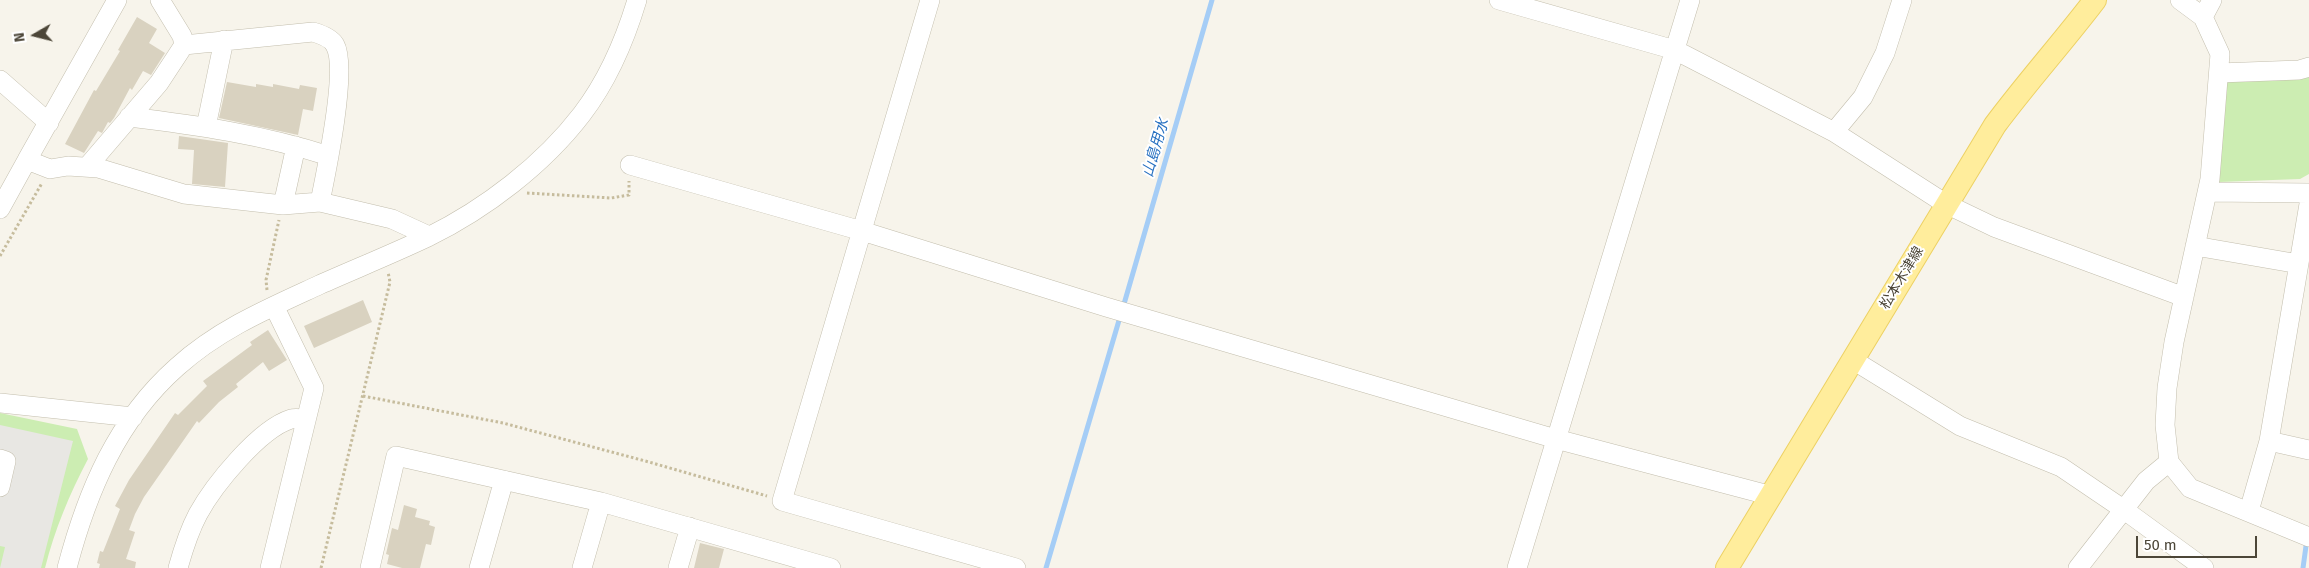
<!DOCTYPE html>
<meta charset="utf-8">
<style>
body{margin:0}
#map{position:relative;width:2309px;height:568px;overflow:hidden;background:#f7f4eb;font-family:"Fira Sans",sans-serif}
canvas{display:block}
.north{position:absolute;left:10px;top:10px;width:50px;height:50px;-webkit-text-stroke:4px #fff;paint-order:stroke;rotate:262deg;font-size:14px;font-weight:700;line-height:20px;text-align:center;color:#4c4638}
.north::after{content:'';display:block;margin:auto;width:18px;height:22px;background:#4c4638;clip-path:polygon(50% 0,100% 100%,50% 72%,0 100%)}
.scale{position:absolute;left:2136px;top:536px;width:121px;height:22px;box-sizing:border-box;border:2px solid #4c4638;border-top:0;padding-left:6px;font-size:15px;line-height:18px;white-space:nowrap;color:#4c4638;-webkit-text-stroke:4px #fff;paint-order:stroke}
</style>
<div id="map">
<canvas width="2309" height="568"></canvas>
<div class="north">N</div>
<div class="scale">50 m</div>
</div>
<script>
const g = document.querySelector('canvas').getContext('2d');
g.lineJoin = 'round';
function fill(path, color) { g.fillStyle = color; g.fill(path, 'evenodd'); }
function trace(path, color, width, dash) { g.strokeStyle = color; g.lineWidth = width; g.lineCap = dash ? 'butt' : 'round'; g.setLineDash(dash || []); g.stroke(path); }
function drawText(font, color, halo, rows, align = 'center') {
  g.font = font + ' "Fira Sans","Noto Sans JP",sans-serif'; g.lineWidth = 4; g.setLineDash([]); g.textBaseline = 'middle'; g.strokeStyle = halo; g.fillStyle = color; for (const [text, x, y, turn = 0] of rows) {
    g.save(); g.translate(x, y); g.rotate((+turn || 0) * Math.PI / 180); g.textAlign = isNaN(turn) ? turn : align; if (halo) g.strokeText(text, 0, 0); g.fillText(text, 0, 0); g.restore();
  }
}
fill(new Path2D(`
 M2309 73V174L2300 179 2219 182 2227 78Z
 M0 413 77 429 88 459C69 495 55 529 45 568H0Z`), '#ccedb2');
fill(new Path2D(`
 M0 425 73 441 41 568H0L5 547 0 546Z`), '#e8e7e3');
trace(new Path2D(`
 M1124 304 1212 0
 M1046 568 1120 317
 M2303 568 2306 546 2309 542`), '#a5cdf6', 5);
fill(new Path2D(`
 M137 17 157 29 149 43 165 53 151 75 143 71 132 90 130 88 114 118 110 123 108 122 102 133 98 131 84 153 65 144 94 90 96 91 120 51 118 50Z
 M227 82 256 87V84L273 87V84L299 89 300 85 317 88 313 111 303 109 298 135 219 118Z
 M179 136 228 143 225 187 192 184 194 150 178 149Z
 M363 300 372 322 314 348 304 326Z
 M268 330 287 360 269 371 263 362 236 384 238 387 219 402 199 423 197 421 144 497 135 514 129 530 135 532 126 559 136 562 135 568H99L100 564 97 563 100 551 103 552 120 509 115 506 129 480 175 413 178 415 207 386 203 381 252 345 250 342Z
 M404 505 417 509 415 517 430 521 429 525 435 527 431 545 426 544 420 568H402L387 564 389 555 386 554 392 528 398 530Z
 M700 543 724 549 719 568H694Z`), '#d9d2c0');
const minor = new Path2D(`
 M117 0 27 160 50 169 68 166 98 168 184 194 283 205 320 202 392 219 429 236
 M160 0 182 36 184 45 313 32C320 34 331 38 335 45 348 68 326 173 320 202
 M930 0 782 501 1016 568
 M1499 0 1675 50 1834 132 1946 204 1994 227 2184 297
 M2180 0 2203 17 2220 54 2210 179 2174 342 2167 388 2165 425 2169 462 2190 488 2309 537
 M2203 17 2212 0
 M2219 73 2299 70 2309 67
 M0 80 49 123
 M129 117C197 125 264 135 329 156
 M206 127 224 40
 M1834 132 1863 97 1885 53 1902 0
 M630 165 862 231 1106 307 1556 439 1772 496
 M87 167 159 83 184 45
 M2207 192 2309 193
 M283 205 296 146
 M0 209 27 160
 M2195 246 2299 264
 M1853 360 1960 426 2061 467 2123 509 2204 568
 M0 403 133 417
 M2269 441 2309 204
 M0 459 6 461 0 487
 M2249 511 2269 441 2309 450
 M67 568C87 492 117 420 177 367 219 329 269 308 319 285 355 269 392 254 428 237 485 209 543 165 582 114 608 80 625 40 637 0
 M178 568C183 550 189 531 198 514 214 485 259 429 291 419 295 418 301 419 306 419
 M270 568 314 388 274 306
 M370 568 396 456 601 502 831 568
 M479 568 504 480
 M582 568 601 502
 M678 568 690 527
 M1517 568 1690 0
 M2078 568 2146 481 2169 462`);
const major = new Path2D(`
 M1727 568 1995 125C2027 82 2063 42 2095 0`);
trace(minor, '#c3bead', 20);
trace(major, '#edd163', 24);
trace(new Path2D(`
 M527 193 611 198 629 195V181
 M0 256 42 183
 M267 290 266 280 279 220
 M363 396 503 423 649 462 767 496
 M321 568 390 282 388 272`), '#c6bc9d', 3, [2.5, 2.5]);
trace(minor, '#fff', 19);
trace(major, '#ffed9c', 22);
drawText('14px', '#4c4638', '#fff', [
 ["松本木津線",1902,278,-59]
]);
drawText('italic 15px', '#2871c1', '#fff', [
 ["山島用水",1156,148,-74]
]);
</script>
